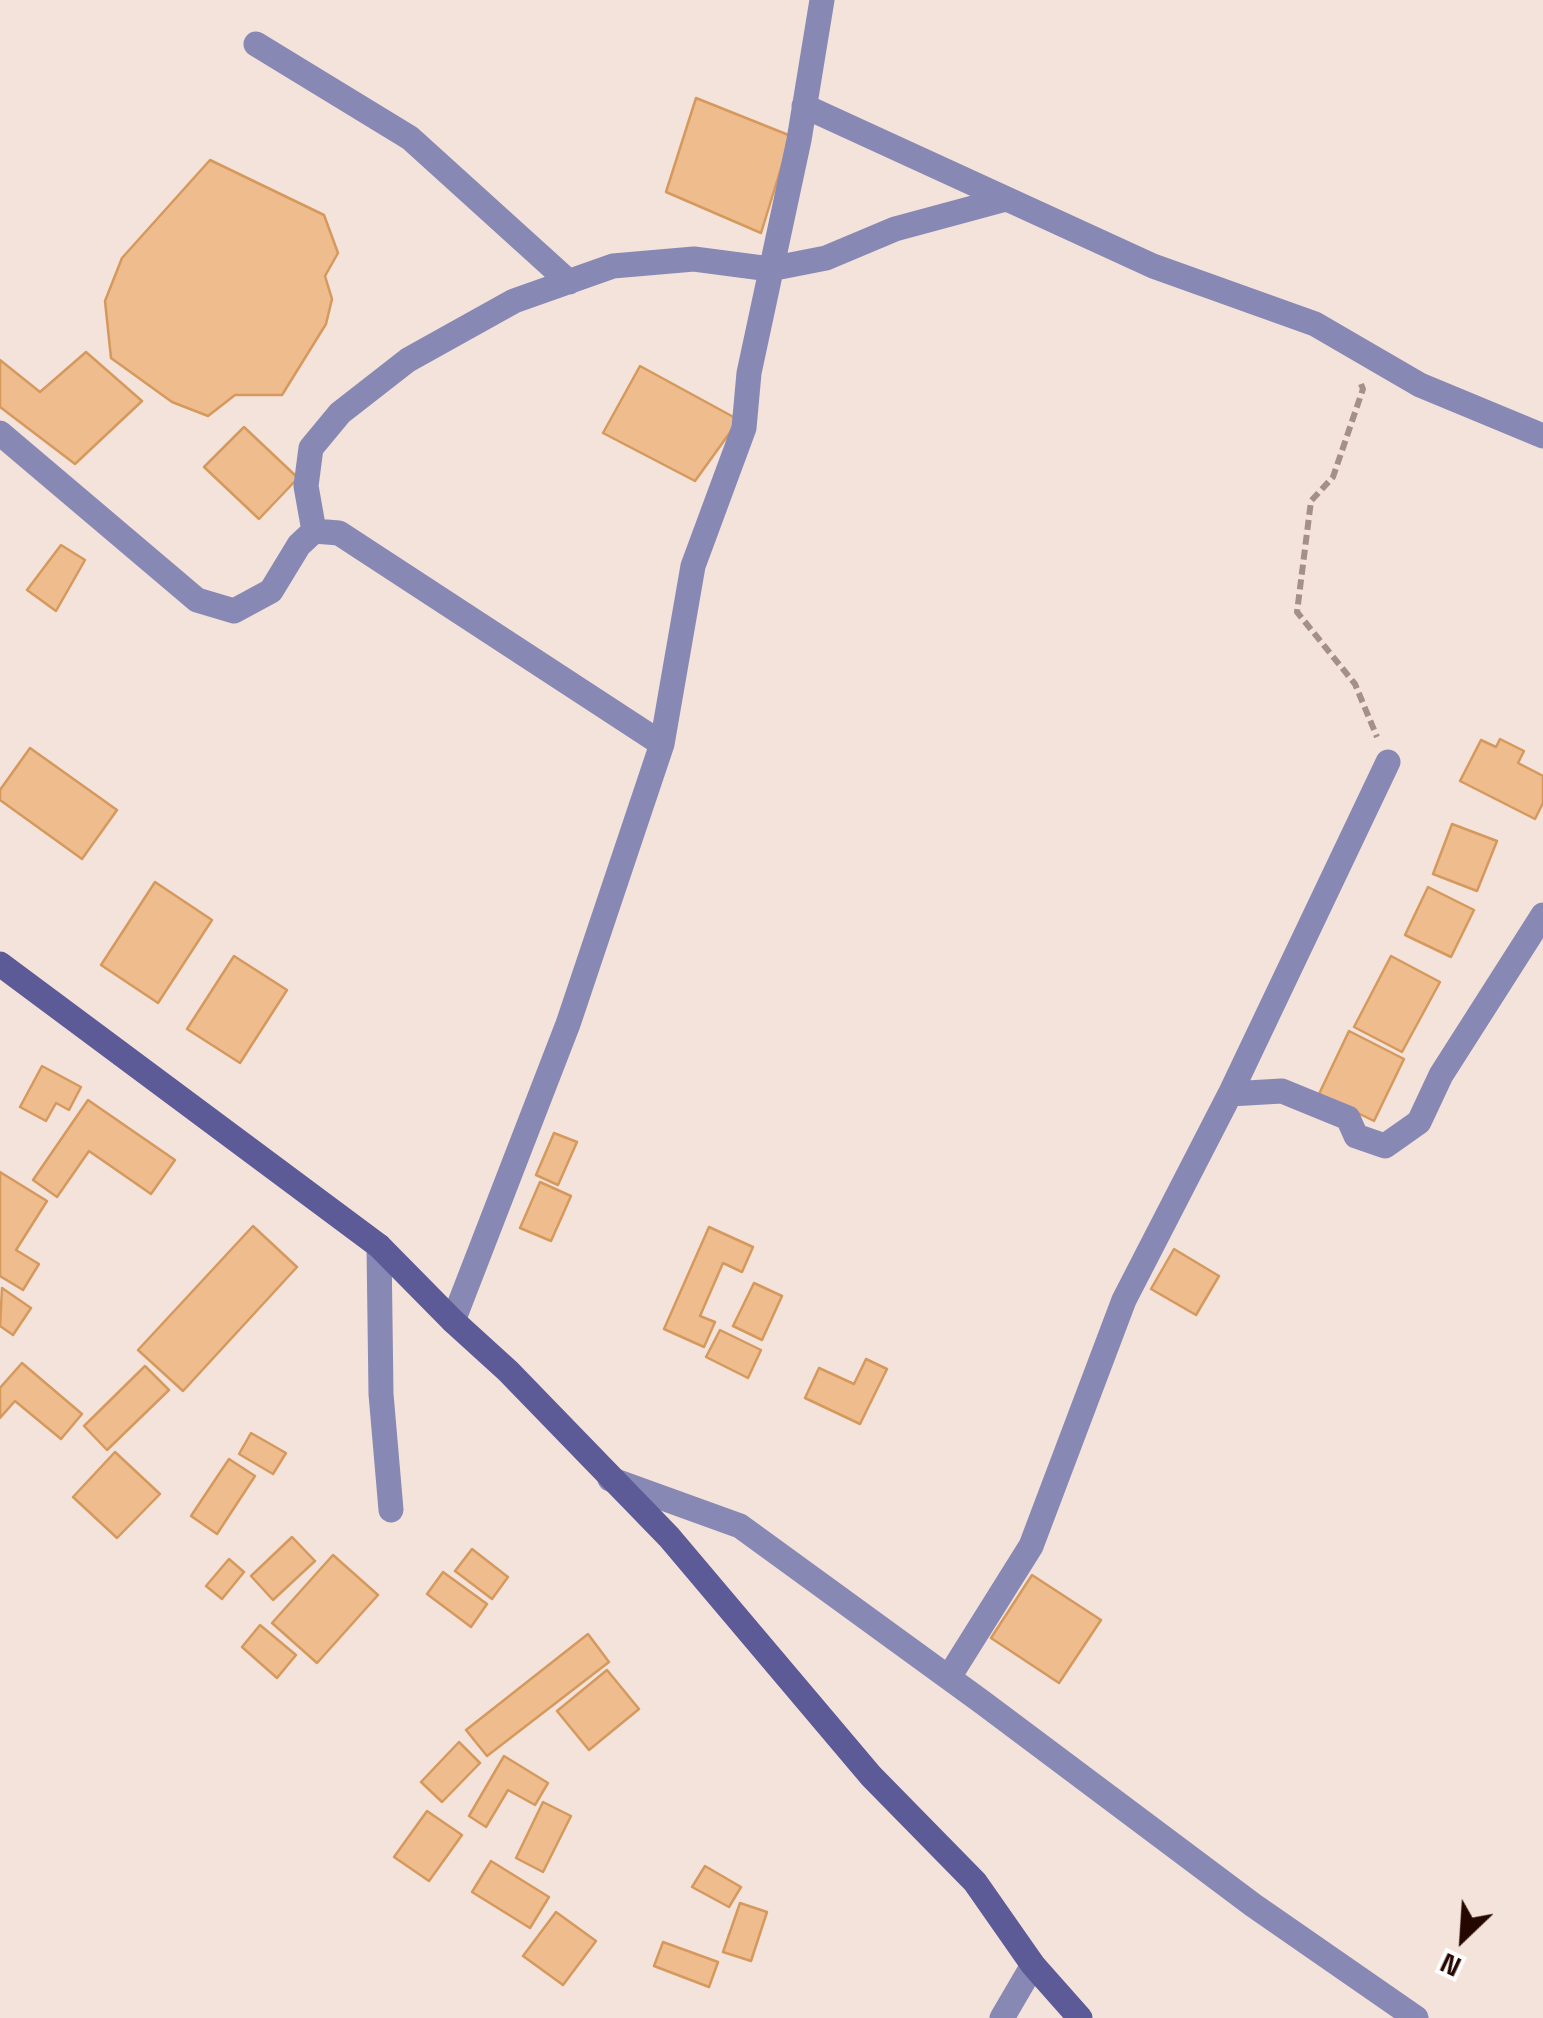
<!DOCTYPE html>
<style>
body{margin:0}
#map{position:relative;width:1543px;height:2018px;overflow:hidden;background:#f4e3db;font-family:"Space Grotesk",sans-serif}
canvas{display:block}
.north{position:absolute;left:1413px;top:1888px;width:100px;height:100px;-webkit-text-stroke:8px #fff;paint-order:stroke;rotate:205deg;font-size:28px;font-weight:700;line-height:40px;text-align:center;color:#240800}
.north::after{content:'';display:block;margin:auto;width:35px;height:45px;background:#240800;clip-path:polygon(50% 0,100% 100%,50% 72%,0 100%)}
</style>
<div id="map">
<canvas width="1543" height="2018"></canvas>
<div class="north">N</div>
</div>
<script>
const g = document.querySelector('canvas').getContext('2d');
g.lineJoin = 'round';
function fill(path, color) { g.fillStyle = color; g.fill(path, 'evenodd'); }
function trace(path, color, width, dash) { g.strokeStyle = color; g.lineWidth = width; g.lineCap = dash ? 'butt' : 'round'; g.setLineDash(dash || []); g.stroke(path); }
const building = new Path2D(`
 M696 98 791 136 761 233 666 192Z
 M210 160 324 215 338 253 325 276 332 299 326 324 282 395H235L208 416 172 402 111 358 105 301 122 258Z
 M86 352 142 401 75 464 0 407V360L40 392Z
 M640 366 739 420 695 481 603 433Z
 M244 427 298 478 259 519 204 467Z
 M61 545 85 560 56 611 27 590Z
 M1500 739 1524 751 1518 763 1543 776V803L1535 819 1460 781 1481 740 1496 747Z
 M30 748 117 810 82 859 0 800V790Z
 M1452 824 1497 841 1477 891 1433 874Z
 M155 882 212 920 158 1003 101 965Z
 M1428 887 1474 910 1451 957 1405 935Z
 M234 956 287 990 240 1063 187 1029Z
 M1391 956 1440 982 1402 1052 1354 1027Z
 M1349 1031 1404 1059 1374 1121 1319 1094Z
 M42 1066 81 1087 69 1110 56 1103 46 1121 20 1107Z
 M88 1100 175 1160 151 1194 89 1151 57 1197 33 1180Z
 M554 1133 577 1142 558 1185 536 1175Z
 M0 1172 47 1201 16 1250 39 1264 23 1290 0 1276Z
 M540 1182 571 1196 551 1241 520 1228Z
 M253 1226 297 1267 183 1391 138 1350Z
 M709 1227 753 1247 742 1272 723 1263 700 1316 715 1322 704 1347 664 1329Z
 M1174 1249 1219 1276 1196 1315 1151 1289Z
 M754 1283 782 1296 762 1340 733 1326Z
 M2 1288 31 1308 13 1335 0 1326Z
 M720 1330 761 1350 748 1378 706 1357Z
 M866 1359 887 1369 860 1424 805 1398 819 1368 854 1384Z
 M22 1363 82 1414 61 1439 15 1401 0 1418V1388Z
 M145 1366 169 1390 107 1450 84 1426Z
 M251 1433 286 1453 273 1474 239 1454Z
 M115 1452 160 1494 117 1538 73 1497Z
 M229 1459 255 1476 217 1534 191 1516Z
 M292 1537 315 1561 273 1600 251 1576Z
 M472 1549 508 1577 492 1599 455 1571Z
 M333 1555 378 1595 317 1663 272 1623Z
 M229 1559 244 1572 222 1599 206 1586Z
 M443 1572 487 1604 471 1627 427 1594Z
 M1032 1575 1101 1620 1059 1683 991 1638Z
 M260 1625 296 1655 277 1678 242 1647Z
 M588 1634 609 1662 487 1756 466 1730Z
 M607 1670 639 1709 589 1750 557 1711Z
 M459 1742 480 1763 442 1802 421 1782Z
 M504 1756 548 1783 535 1805 508 1790 486 1827 469 1816Z
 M543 1802 571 1816 543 1872 516 1858Z
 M427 1811 462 1835 429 1881 394 1857Z
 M491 1861 549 1897 530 1928 472 1892Z
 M705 1866 741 1887 729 1907 692 1887Z
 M740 1903 767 1912 751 1961 723 1952Z
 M556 1912 596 1941 563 1985 523 1956Z
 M663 1942 718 1962 709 1987 654 1966Z`);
fill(building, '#eebc8d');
trace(building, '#d6995d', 2.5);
trace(new Path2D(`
 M1361 384 1363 389 1333 477 1311 501 1297 612 1355 684 1377 737`), '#a59088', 6, [10, 5]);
trace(new Path2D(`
 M256 44 410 138 569 282
 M804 106 1153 266 1315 324 1420 385 1543 436
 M0 433 197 600 234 611 271 591 299 545 314 531 339 533 662 744
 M314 531 306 486 311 448 340 413 408 360 514 301 613 266 694 259 770 269 826 258 895 229 1006 199
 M1230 1094 1282 1091 1348 1118 1356 1136 1385 1146 1419 1122 1441 1075 1543 915
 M379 1246 381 1394 391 1510
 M453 1321 568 1024 662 744 693 566 744 428 749 373 799 140 822 0
 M610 1479 740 1526 982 1702 1253 1905 1416 2018
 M949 1677 1031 1546 1124 1300 1230 1094 1388 762
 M1002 2018 1033 1965`), '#8888b4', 25);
trace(new Path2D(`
 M0 964 379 1246 453 1321 508 1371 669 1537 871 1776 975 1882 1033 1965 1080 2018`), '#5d5a98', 25);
</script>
